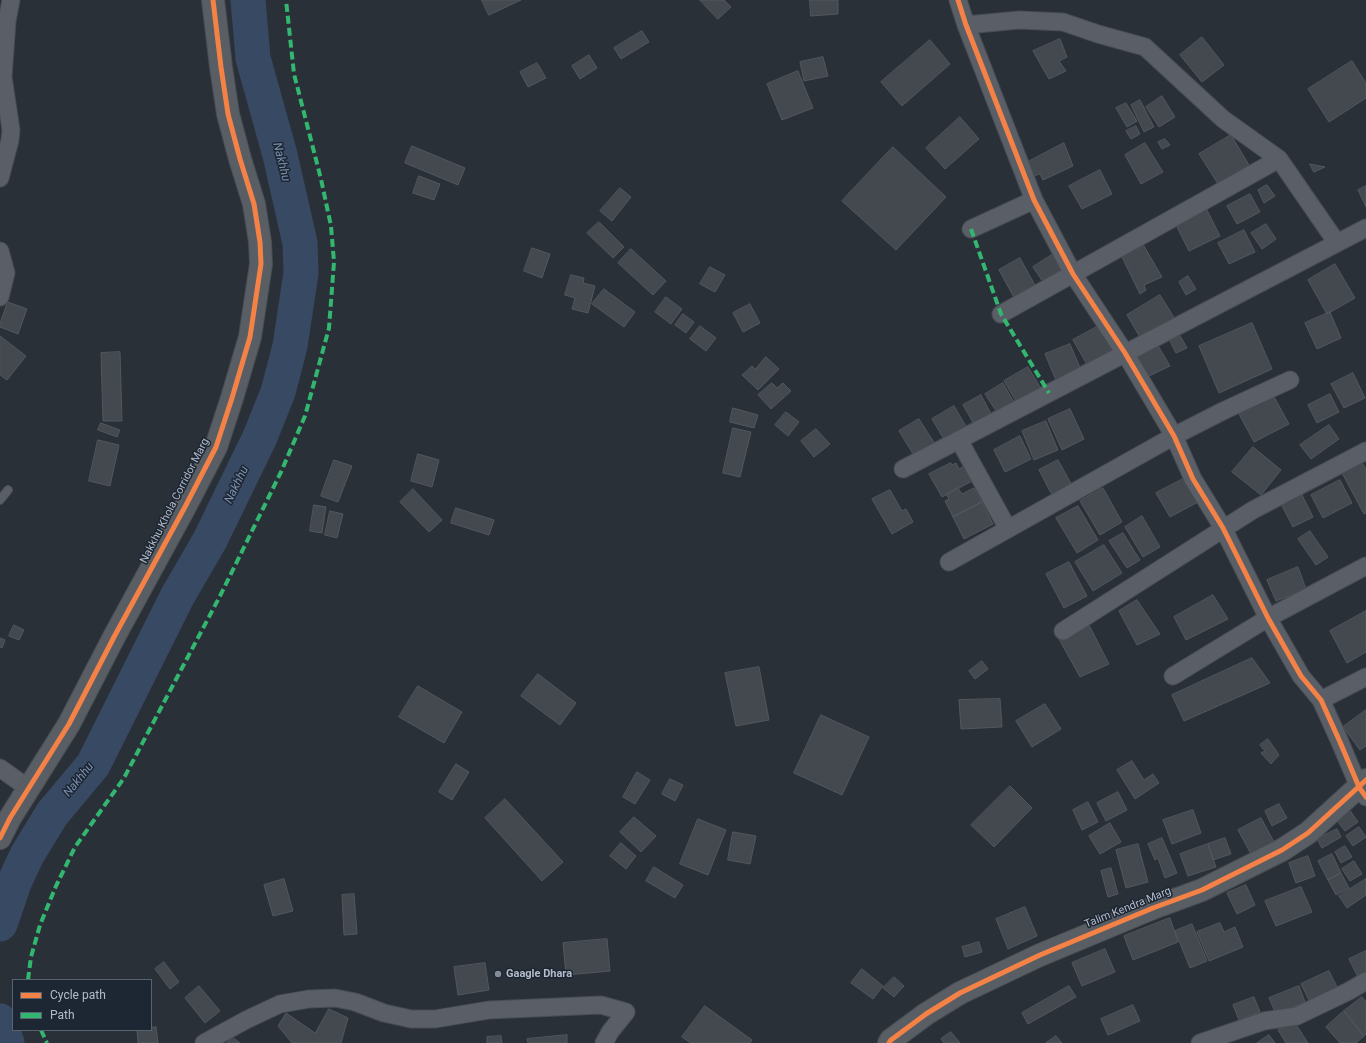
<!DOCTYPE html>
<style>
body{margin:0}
#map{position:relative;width:1366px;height:1043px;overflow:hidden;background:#2a3038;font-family:Roboto,sans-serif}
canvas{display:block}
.legend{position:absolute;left:12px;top:979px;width:140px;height:52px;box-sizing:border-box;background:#1d2633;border:1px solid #59626f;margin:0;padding:5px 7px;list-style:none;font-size:12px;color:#b4bcc9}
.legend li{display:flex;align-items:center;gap:8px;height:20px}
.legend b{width:20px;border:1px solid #59626f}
</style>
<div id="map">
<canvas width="1366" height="1043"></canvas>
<ul class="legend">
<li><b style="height:5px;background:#f48246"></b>Cycle path</li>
<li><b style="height:5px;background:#33b770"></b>Path</li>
</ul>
</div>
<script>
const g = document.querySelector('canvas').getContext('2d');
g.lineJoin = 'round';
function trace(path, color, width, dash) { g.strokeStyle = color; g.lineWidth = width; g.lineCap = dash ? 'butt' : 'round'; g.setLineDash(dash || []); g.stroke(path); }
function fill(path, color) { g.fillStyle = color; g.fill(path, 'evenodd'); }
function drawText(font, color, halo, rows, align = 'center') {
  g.font = font + ' Roboto,sans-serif'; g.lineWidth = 3; g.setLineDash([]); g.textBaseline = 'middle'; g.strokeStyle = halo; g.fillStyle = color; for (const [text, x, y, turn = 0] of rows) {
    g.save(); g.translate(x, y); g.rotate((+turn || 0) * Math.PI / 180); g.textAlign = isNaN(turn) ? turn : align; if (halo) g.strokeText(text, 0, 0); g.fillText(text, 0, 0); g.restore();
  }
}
trace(new Path2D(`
 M0 924 14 883 27 855 52 814 93 765 177 597 210 540 260 437 278 392 290 346 301 273 300 243 280 155 253 58 248 0
 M0 1021 7 1043`), '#384963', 35);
const building = new Path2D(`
 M482 0H521L489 15Z
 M700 0H724L731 7 718 19Z
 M810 0H838V14L811 16Z
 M642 31 649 42 621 59 614 48Z
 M1202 37 1224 65 1202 82 1180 55Z
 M1060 39 1067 57 1059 61 1066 71 1049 79 1033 51Z
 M930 40 950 64 902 106 881 82Z
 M589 55 597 68 580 79 572 66Z
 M823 57 828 76 804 81 800 62Z
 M1352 61 1366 83V98L1329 122 1308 89Z
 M537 63 546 78 528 87 520 72Z
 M798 71 813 108 782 120 767 84Z
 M1162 96 1175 117 1159 127 1146 107Z
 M1140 100 1154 127 1144 132 1131 105Z
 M1126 103 1137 121 1127 127 1116 108Z
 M960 117 979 139 945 169 926 148Z
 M1136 126 1140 134 1131 139 1126 131Z
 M1231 135 1249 165 1218 184 1199 154Z
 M1165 139 1170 145 1162 149 1158 142Z
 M1064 143 1073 166 1043 180 1040 174 1033 176 1026 163Z
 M1145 143 1163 172 1141 184 1125 155Z
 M412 146 465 168 458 185 405 163Z
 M893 147 946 197 896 250 842 201Z
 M1310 164 1325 167 1314 172Z
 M1100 170 1112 194 1082 209 1069 186Z
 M419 176 440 184 434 200 413 193Z
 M1267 185 1275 196 1264 203 1258 190Z
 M1366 186V207L1358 190Z
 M620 188 631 197 612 221 600 211Z
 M1250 194 1260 212 1237 224 1227 206Z
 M1206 208 1220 236 1189 251 1175 223Z
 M599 222 624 247 613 258 587 233Z
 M1266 224 1276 239 1262 249 1251 233Z
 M1244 230 1255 252 1229 264 1218 243Z
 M1144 246 1162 277 1144 285 1146 290 1140 294 1122 257Z
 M532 248 550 254 542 278 524 271Z
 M631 249 666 281 653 295 618 263Z
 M1055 253 1066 271 1045 285 1033 267Z
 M1020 258 1037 289 1016 301 999 270Z
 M1335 264 1355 298 1327 314 1308 280Z
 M710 267 725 275 715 292 700 284Z
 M571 275 584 278 583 283 595 286 588 313 572 309 575 298 565 295Z
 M1188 276 1196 289 1186 295 1179 282Z
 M604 289 635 312 624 327 592 304Z
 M1160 295 1175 319 1141 339 1127 315Z
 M666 297 682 309 671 324 655 312Z
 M8 302 27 309 18 334 0 327V324Z
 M750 304 760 323 743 332 733 313Z
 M1330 312 1341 338 1317 349 1305 323Z
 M683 314 694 322 686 333 675 325Z
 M1252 323 1272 369 1219 393 1199 346Z
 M1102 324 1118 351 1089 368 1073 340Z
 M700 326 716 338 706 351 690 339Z
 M1179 334 1187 348 1176 353 1169 339Z
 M0 336 26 356 7 380 0 375Z
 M1070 344 1081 370 1056 380 1045 354Z
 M1157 344 1170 366 1147 377 1134 355Z
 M120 352 122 421H103L101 353Z
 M766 357 779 369 758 390 742 375 752 366 755 369Z
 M1028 367 1043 392 1019 406 1004 381Z
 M1353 373 1365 398 1344 408 1331 384Z
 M772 383 777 388 783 383 791 391 771 409 758 395Z
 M1003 383 1015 404 998 414 985 394Z
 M1330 394 1339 412 1317 423 1308 405Z
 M981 395 992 416 975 426 963 405Z
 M1273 395 1289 424 1254 442 1239 414Z
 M954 406 967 428 945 441 932 419Z
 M733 408 758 415 754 428 730 422Z
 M1070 409 1084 439 1062 450 1048 419Z
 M786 412 799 422 788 436 775 425Z
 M919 419 935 444 915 457 899 431Z
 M1046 421 1058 450 1034 460 1022 431Z
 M101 423 120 430 117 437 98 430Z
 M1329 425 1339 439 1311 459 1300 445Z
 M733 428 751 432 740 477 723 473Z
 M816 429 830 444 814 457 801 441Z
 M1020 436 1031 459 1005 472 994 450Z
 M98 440 119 445 110 486 89 481Z
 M1253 447 1281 470 1261 495 1232 472Z
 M418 454 439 460 432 487 411 481Z
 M334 460 352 466 338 502 321 496Z
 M1058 460 1074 489 1054 499 1039 470Z
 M951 463 952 465 956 463 959 469 968 464 976 479 942 497 929 474Z
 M1362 463 1366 469V513L1364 514 1342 473Z
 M1185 478 1198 502 1170 517 1156 493Z
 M1340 480 1352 503 1323 518 1311 495Z
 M958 488 962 494 974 488 982 502 953 517 945 501 949 499 946 494Z
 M1103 488 1122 522 1100 535 1080 501Z
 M413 489 442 520 429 532 400 502Z
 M890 490 902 511 906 509 913 522 892 534 872 499Z
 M1301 493 1313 517 1293 527 1281 504Z
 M982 502 993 524 964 539 953 517Z
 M314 505 326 507 322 533 310 531Z
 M1078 506 1098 540 1077 553 1056 518Z
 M456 508 494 520 489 535 451 523Z
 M330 511 343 514 337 538 325 535Z
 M1142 516 1160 547 1143 557 1125 527Z
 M1310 531 1328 557 1316 565 1298 539Z
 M1123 533 1140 560 1127 568 1109 541Z
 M1104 545 1122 573 1093 591 1075 562Z
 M1069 562 1087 596 1064 608 1046 574Z
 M1298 567 1306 589 1276 601 1267 580Z
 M1213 595 1228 619 1186 640 1174 617Z
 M1137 600 1160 634 1137 645 1119 611Z
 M1366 611V652L1347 663 1330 631Z
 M1088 623 1109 664 1080 677 1059 639Z
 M14 625 24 630 19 640 9 636Z
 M0 638 5 640 2 648 0 647Z
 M1252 658 1270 683 1184 721 1172 695Z
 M982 661 988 669 975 679 969 671Z
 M759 667 769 720 736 726 725 673Z
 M538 674 576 703 560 725 521 696Z
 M418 686 462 712 444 743 399 717Z
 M1000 699 1002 727 961 729 959 700Z
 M1045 704 1061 729 1032 747 1016 721Z
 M1366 710V746L1360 750 1343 727Z
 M821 715 869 737 842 795 794 773Z
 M1268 739 1279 755 1271 764 1261 753 1265 751 1260 745Z
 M1132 761 1144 780 1153 774 1159 783 1135 799 1117 770Z
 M456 764 469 772 452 800 439 792Z
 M637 772 650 780 635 804 623 797Z
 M670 779 683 785 675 801 662 794Z
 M1010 786 1032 808 994 847 971 825Z
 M1118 792 1127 810 1106 821 1097 803Z
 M505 799 563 862 542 881 485 818Z
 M1088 802 1098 822 1082 830 1073 810Z
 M1279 804 1287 818 1272 826 1265 811Z
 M1349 809 1358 822 1345 831 1335 818Z
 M1193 810 1201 833 1172 844 1163 820Z
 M634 817 656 836 641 852 620 832Z
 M1261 818 1274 842 1251 854 1238 830Z
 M698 819 726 830 708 875 680 864Z
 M1110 823 1121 842 1100 854 1089 836Z
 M1359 827 1366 837 1353 846 1346 836Z
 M1337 829 1341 837 1322 848 1317 839Z
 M733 832 756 836 750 864 728 860Z
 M1162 838 1177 873 1165 878 1158 858 1155 860 1148 844Z
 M1225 838 1231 854 1213 860 1208 844Z
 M621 843 636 856 626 869 610 856Z
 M1138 844 1148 882 1126 888 1116 850Z
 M1208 844 1216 867 1188 876 1180 854Z
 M1345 846 1352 857 1341 863 1335 852Z
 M1332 854 1341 873 1328 880 1318 861Z
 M1308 856 1315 876 1296 883 1289 863Z
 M1354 861 1362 874 1350 881 1342 869Z
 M654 867 683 885 675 898 646 881Z
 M1111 868 1118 894 1108 897 1101 871Z
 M1341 873 1349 888 1336 895 1328 880Z
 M284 879 293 911 273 916 264 885Z
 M1366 879V895L1347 908 1339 896Z
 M1246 885 1255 905 1237 914 1227 893Z
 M1301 887 1312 912 1276 926 1265 901Z
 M354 894 357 934 344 935 342 895Z
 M1025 907 1037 936 1008 949 996 919Z
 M1170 918 1178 942 1133 960 1124 936Z
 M1220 923 1224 932 1235 927 1243 947 1209 961 1197 932Z
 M1192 924 1207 961 1190 968 1175 931Z
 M607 939 610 971 566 975 563 943Z
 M979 942 982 952 965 957 962 947Z
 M1105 949 1115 972 1082 986 1072 963Z
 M1366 951V973L1358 977 1349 959Z
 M164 962 179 982 170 989 155 969Z
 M485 963 489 990 458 995 454 967Z
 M862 969 883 986 873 999 851 983Z
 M1329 971 1338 989 1310 1002 1301 984Z
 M894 977 904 986 894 997 883 988Z
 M199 986 220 1011 205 1023 185 998Z
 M1069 986 1076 997 1028 1024 1022 1013Z
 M1299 986 1305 1002 1276 1014 1269 998Z
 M1254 997 1260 1012 1239 1020 1233 1005Z
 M1362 997 1366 1002V1034L1364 1036 1344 1011Z
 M1133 1005 1140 1021 1108 1035 1101 1019Z
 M705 1006 752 1040 750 1043H691L682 1037Z
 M329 1009 348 1018 341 1043H292L278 1026 286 1013 315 1033Z
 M1344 1011 1364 1036 1356 1043H1340L1326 1027Z
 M1293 1020 1308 1043H1286L1278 1030Z
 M156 1027 158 1043H138L137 1030H151V1028Z
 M951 1032 960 1043H944L941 1039Z
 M567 1035V1043H528L527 1039Z
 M1269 1035 1275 1043H1257Z
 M501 1036 502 1043H487V1037Z
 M1056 1036 1062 1043H1046Z
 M232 1037 240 1043H227Z`);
fill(building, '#444950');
trace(building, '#52575f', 1);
const lane = new Path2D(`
 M0 500 8 490`);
const street = new Path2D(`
 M958 0 966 25 1034 200 1073 274 1125 353 1174 436 1193 479 1223 528 1268 618 1301 676 1321 700 1340 742 1359 787 1366 797
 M966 25 1019 20 1063 22 1098 34 1145 47 1223 119 1279 159 1337 243
 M0 178 10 140 11 130 3 77 7 21 11 0
 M971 229 1034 200
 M0 251 6 273 0 297
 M1001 314 1279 159
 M959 440 1008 529
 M903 469 1366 228
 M949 562 1174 436 1223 411 1290 380
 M1063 631 1253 510 1366 451
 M1173 676 1268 618 1366 566
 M1321 700 1366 677
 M0 768 28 788
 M204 1043 246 1020 280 1004 309 999 335 998 355 1002 384 1013 411 1019H435L489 1010 601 1005 626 1012 610 1032 604 1043
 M1200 1043 1264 1021 1297 1016 1349 991 1366 981`);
const secondary = new Path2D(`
 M0 838 10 818 69 724 114 637 186 505 216 447 232 398 250 337 261 264 260 242 254 204 240 159 228 114 221 67 213 0
 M889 1043 891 1040 926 1014 960 993 1040 955 1153 908 1202 890 1282 850 1308 833 1366 780`);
trace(lane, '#484c53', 10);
trace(street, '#484c53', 19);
trace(secondary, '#484c53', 24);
trace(lane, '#5a5e66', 8);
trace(street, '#5a5e66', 17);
trace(secondary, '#595d64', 22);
trace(new Path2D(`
 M971 229 1001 314 1049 393
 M28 980 31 957 40 925 56 886 75 847 124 778 220 596 281 472 305 416 329 328 334 262 331 226 321 179 294 74 286 0
 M41 1030 47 1043`), '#33b770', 4, [8, 4]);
trace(new Path2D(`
 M958 0 966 25 1034 200 1073 274 1125 353 1174 436 1193 479 1223 528 1268 618 1301 676 1321 700 1340 742 1359 787 1366 797
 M0 838 10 818 69 724 114 637 186 505 216 447 232 398 250 337 261 264 260 242 254 204 240 159 228 114 221 67 213 0
 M889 1043 891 1040 926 1014 960 993 1040 955 1153 908 1202 890 1282 850 1308 833 1366 780`), '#f48246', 5);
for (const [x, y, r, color] of [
 [498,974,4,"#848b96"]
]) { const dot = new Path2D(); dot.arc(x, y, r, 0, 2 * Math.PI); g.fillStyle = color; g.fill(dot); trace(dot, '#1d2633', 1.5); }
drawText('11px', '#b4bcc9', '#1d2633', [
 ["Nakkhu Khola Corridor Marg",175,501,-63],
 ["Talim Kendra Marg",1128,908,-22]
]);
drawText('bold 11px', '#b4bcc9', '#1d2633', [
 ["Gaagle Dhara",506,974]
], 'left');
drawText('italic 12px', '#7c92b1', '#1d2633', [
 ["Nakhhu",281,162,76],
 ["Nakhhu",237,485,-64],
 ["Nakhhu",79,780,-51]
]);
</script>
